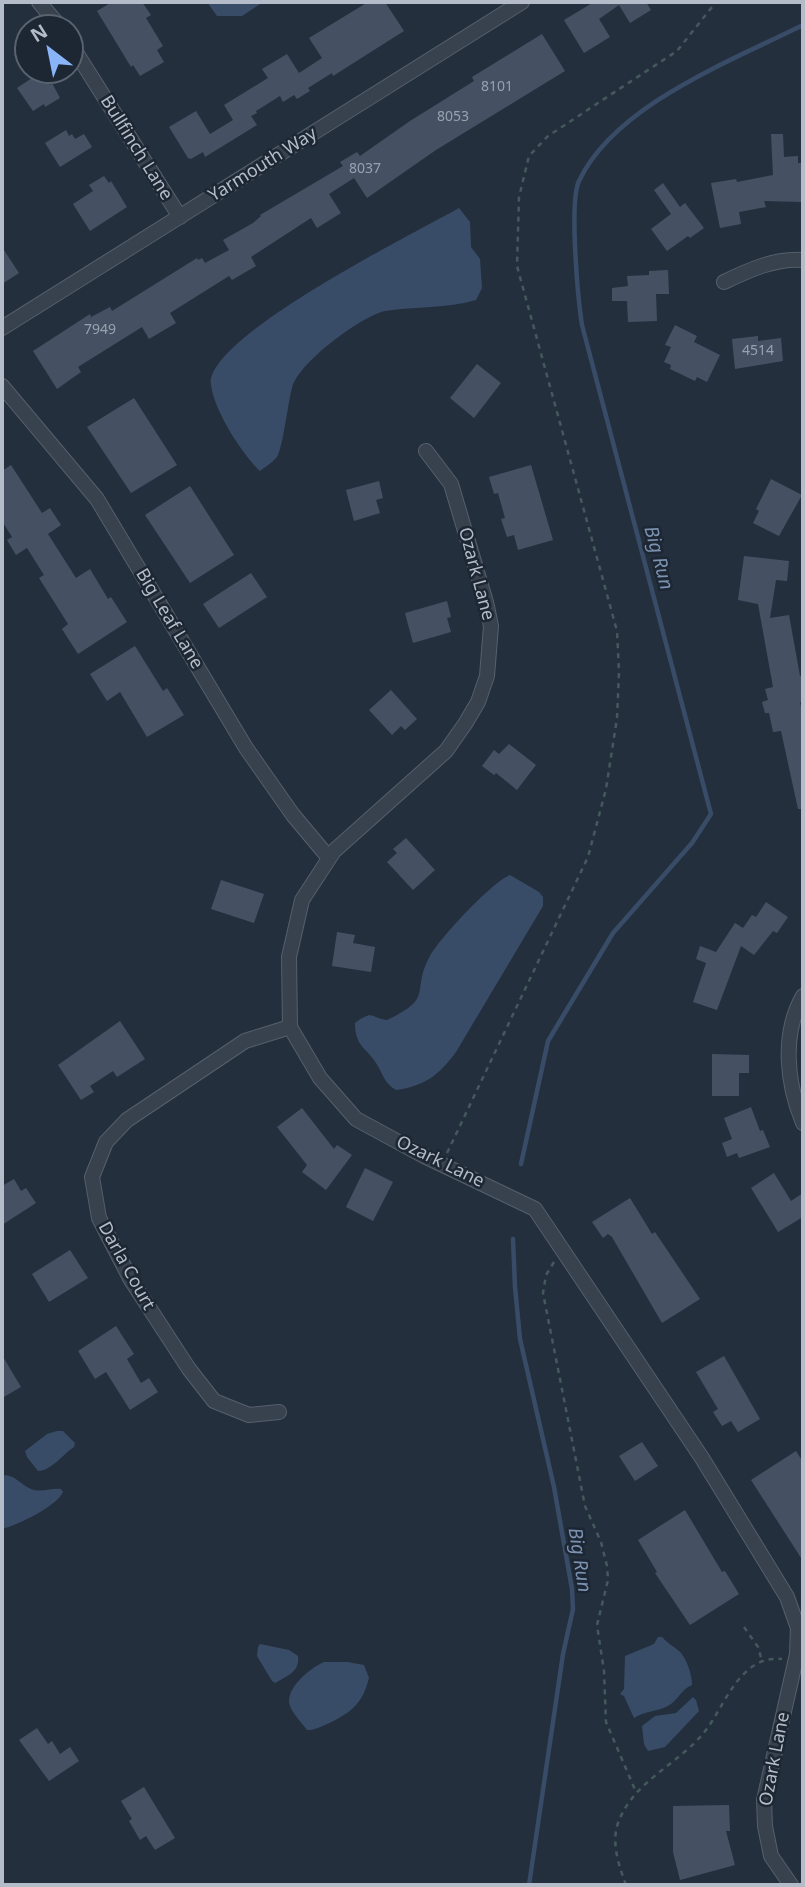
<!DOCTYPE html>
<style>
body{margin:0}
#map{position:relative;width:805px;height:1887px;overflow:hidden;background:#242f3e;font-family:"Noto Sans",sans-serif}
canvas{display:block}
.frame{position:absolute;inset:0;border:4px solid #b4bcc9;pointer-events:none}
.north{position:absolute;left:14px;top:14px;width:70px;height:70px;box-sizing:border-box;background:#1d2633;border:2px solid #59626f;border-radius:50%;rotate:328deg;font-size:19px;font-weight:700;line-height:28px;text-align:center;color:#b4bcc9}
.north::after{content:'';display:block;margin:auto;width:24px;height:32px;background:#8ab4f8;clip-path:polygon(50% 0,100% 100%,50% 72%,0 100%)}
</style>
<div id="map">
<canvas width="805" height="1887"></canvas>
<div class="frame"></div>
<div class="north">N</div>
</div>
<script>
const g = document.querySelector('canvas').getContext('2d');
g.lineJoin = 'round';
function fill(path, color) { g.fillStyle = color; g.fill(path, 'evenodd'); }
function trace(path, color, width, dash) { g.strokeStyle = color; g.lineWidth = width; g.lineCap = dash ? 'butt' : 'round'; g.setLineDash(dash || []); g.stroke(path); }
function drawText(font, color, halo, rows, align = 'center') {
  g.font = font + ' "Noto Sans",sans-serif'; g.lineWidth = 5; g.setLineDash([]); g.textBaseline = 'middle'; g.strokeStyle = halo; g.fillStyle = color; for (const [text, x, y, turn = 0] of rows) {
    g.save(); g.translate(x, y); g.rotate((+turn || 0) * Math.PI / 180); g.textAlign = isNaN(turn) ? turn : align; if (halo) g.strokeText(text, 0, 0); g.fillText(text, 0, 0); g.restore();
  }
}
fill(new Path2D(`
 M207 2H263L242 16H217Z
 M459 208 470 222 471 247 480 259 482 288 476 300C447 309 415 306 385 311 361 316 297 364 292 388 288 402 283 447 277 457 273 462 265 467 260 471 242 454 213 409 211 384 207 336 417 232 459 208Z
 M510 875 539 892 543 897V906L456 1052C439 1075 425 1086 396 1090 386 1084 384 1078 379 1068 369 1048 355 1049 355 1023 374 1009 370 1018 387 1020 436 997 410 992 430 956 439 939 492 882 510 875Z
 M57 1431H63L75 1443 74 1447C63 1454 51 1471 38 1471L27 1457 25 1451 47 1434Z
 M5 1475C16 1476 21 1485 31 1489 41 1493 51 1488 61 1489L63 1492C56 1507 17 1525 2 1529V1478Z
 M658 1637H662C668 1644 675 1647 680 1652 687 1659 692 1675 692 1685 682 1689 679 1698 671 1704 662 1711 644 1711 634 1718L624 1696 620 1694 624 1689 625 1656 654 1644Z
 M260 1644 289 1650 298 1656C300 1672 287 1676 275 1683L272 1681 257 1656 258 1647Z
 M324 1662H347L364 1665 369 1678C366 1689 362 1700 353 1708 345 1716 317 1731 307 1730 302 1723 293 1714 290 1706 284 1689 310 1668 324 1662Z
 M693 1697 696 1700 699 1711 665 1747 648 1751 644 1744 642 1726 655 1716 676 1713Z`), '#394c67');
trace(new Path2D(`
 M521 1164 548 1041 613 933 692 843 711 814 582 325C578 299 569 202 579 181 615 105 731 61 803 25
 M513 1239 515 1287 520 1339 554 1487 572 1589 573 1609 563 1654 529 1885`), '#394c67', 4.5);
fill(new Path2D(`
 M112 2H142L151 15 146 18 163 46 157 50 164 62 140 76 133 65 131 67 97 11Z
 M368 2H385L404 31 333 76 332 73 308 88 310 91 297 99 294 95 283 102 280 96 256 111 257 113 251 116 257 125 205 157 203 152 191 159 188 158 169 127 196 111 210 134 233 120 224 105 268 78 262 69 287 54 299 73 322 58 309 38Z
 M594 2H646L651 10 630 23 619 5 599 19 610 37 584 53 564 20Z
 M542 34 565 71 436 150 367 198 354 178 329 194 341 213 317 228 311 218 251 257 256 266 232 280 229 276 170 313 176 323 149 339 142 327 78 367 81 372 57 389 33 351 90 314 91 317 110 307 112 311 197 258 198 260 202 258 205 263 229 250 223 240 253 223 261 216 260 215 343 166 340 162 357 152 360 156 410 121 474 81 472 77Z
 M41 72 50 85 52 83 60 98 45 107 44 104 33 111 17 88Z
 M66 130 69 136 72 134 75 139 84 134 92 147 60 167 45 143Z
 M771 134H783L784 157 798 156V163H803V202L764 201 766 207 739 212 741 224 720 228 711 183 736 179 737 182 773 175Z
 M104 176 109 183 111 181 127 207 90 231 73 204 93 191 89 185Z
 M663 183 680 207 685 203 704 228 690 238 688 236 667 251 651 229 671 214 654 190Z
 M2 247 19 273 2 284Z
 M668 270 669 294H656L657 321 628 322 627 301H612V288L628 286 627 276 649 275V271Z
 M675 325 697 336 694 342 720 355 707 382 697 377 695 381 670 369 671 365 664 362 671 347 665 345Z
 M758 336V341L781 338 783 361 735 369 732 339Z
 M477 364 501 383 474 418 450 398Z
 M134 398 177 465 131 493 87 427Z
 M11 465 42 513 50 508 61 525 48 534 76 578 90 569 108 599 111 597 127 622 78 654 62 629 68 624 39 578 44 575 27 548 16 555 7 540 12 537 2 521V471Z
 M531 465 553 540 518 550 514 535 507 537 501 519 505 518 498 493 494 494 489 477Z
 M771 479 802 495 779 536 753 523 759 511 756 509Z
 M379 481 383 498 376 500 380 513 354 521 346 490Z
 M190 486 234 555 190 583 145 515Z
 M744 556 789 561 787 581 776 580 770 618 789 615 800 676 803 675V702H800L803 717V809H798L781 731 773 732 769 713H765L762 702 768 700 765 689 773 687 758 604 738 600Z
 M251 573 267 597 219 628 203 604Z
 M447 601 451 617 447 618 451 632 413 643 405 613Z
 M135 646 163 691 167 688 184 715 147 737 120 692 107 701 90 674Z
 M391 690 417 719 405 730 401 726 392 735 369 710Z
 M509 744 536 765 517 790 496 773 494 775 482 766 494 750 499 754Z
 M406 838 435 870 413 890 387 862 397 853 393 849Z
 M221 880 264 894 254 923 211 909Z
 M766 902 788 917 777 933 773 931 754 955 741 946 717 1010 693 1002 706 963 696 959 700 946 716 952 735 923 743 928 752 915 756 917Z
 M337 932 355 935 353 943 375 947 371 972 332 966Z
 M120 1021 145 1059 117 1077 113 1071 90 1086 94 1092 81 1100 58 1065Z
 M712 1054 749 1055V1073H739V1096H712Z
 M751 1107 760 1131 763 1130 770 1147 739 1158 737 1153 727 1157 722 1143 732 1139 724 1118Z
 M302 1108 334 1149 337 1145 352 1155 326 1190 302 1172 307 1165 277 1127Z
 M365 1168 393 1182 373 1221 346 1207Z
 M774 1173 791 1201 803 1193V1217L778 1232 751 1188Z
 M14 1179 21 1191 26 1188 36 1203 2 1225V1186Z
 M630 1198 652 1234 655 1232 700 1299 662 1323 612 1237 608 1234 603 1238 592 1222Z
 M70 1250 88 1278 49 1302 32 1274Z
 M116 1326 134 1354 127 1359 141 1383 149 1378 158 1392 130 1410 106 1372 95 1379 78 1351Z
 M2 1355 21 1387 2 1398Z
 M724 1356 760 1419 738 1432 731 1421 722 1426 713 1412 718 1409 696 1372Z
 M642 1442 658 1466 635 1481 619 1456Z
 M796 1451 803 1462V1561L751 1480Z
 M685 1510 722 1572 725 1571 739 1594 690 1625 655 1573 657 1572 638 1540Z
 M37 1728 48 1744 52 1741 60 1754 70 1747 79 1761 49 1781 19 1740Z
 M144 1787 175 1838 155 1850 146 1836 140 1840 129 1821 132 1819 121 1801Z
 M729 1805 730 1831H726L735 1865 680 1880 673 1852V1806Z`), '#455162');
const minor = new Path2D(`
 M39 2 61 28
 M70 43 180 217
 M724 282C749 270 775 258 803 260
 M2 328 522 2
 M2 386 97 499 246 748 293 815 329 858
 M426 451 451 484 486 602 491 626 487 676 478 702 465 724 446 751 334 851 302 900 289 957 290 1027 320 1078 356 1119 424 1156 535 1209 702 1458 787 1597 798 1628 797 1654 764 1800 765 1826 771 1856 791 1885
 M803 996C781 1035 787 1084 803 1123
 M279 1412 249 1415 214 1401 189 1369 131 1280 99 1218 92 1177 106 1142 127 1120 245 1041 290 1027`);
trace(minor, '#565f6c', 16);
trace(new Path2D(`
 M447 1153 588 857 606 789 617 718 619 672 617 631 517 266 519 197 529 156 548 136 677 51 716 2
 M554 1262 546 1275 543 1293 585 1506 601 1542 607 1566 608 1580 597 1625 604 1671 606 1722 636 1792
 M744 1627 758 1647 762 1661
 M626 1885C619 1866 611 1843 618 1823 633 1782 675 1766 702 1735 719 1715 728 1687 748 1670 758 1661 769 1658 782 1659`), '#44595c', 2.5, [5, 5]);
trace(minor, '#38414e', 14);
drawText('14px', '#98a1af', null, [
 ["8101",497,87],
 ["8053",453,117],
 ["8037",365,169],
 ["7949",100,330],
 ["4514",758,351]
]);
drawText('18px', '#b4bcc9', '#1d2633', [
 ["Bullfinch Lane",136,148,58],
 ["Yarmouth Way",263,165,-32],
 ["Ozark Lane",476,574,75],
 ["Big Leaf Lane",169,619,59],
 ["Ozark Lane",440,1162,26],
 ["Darla Court",126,1266,61],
 ["Ozark Lane",775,1759,-79]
]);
drawText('italic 19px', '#7c92b1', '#1d2633', [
 ["Big Run",658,558,75],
 ["Big Run",579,1560,81]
]);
</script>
